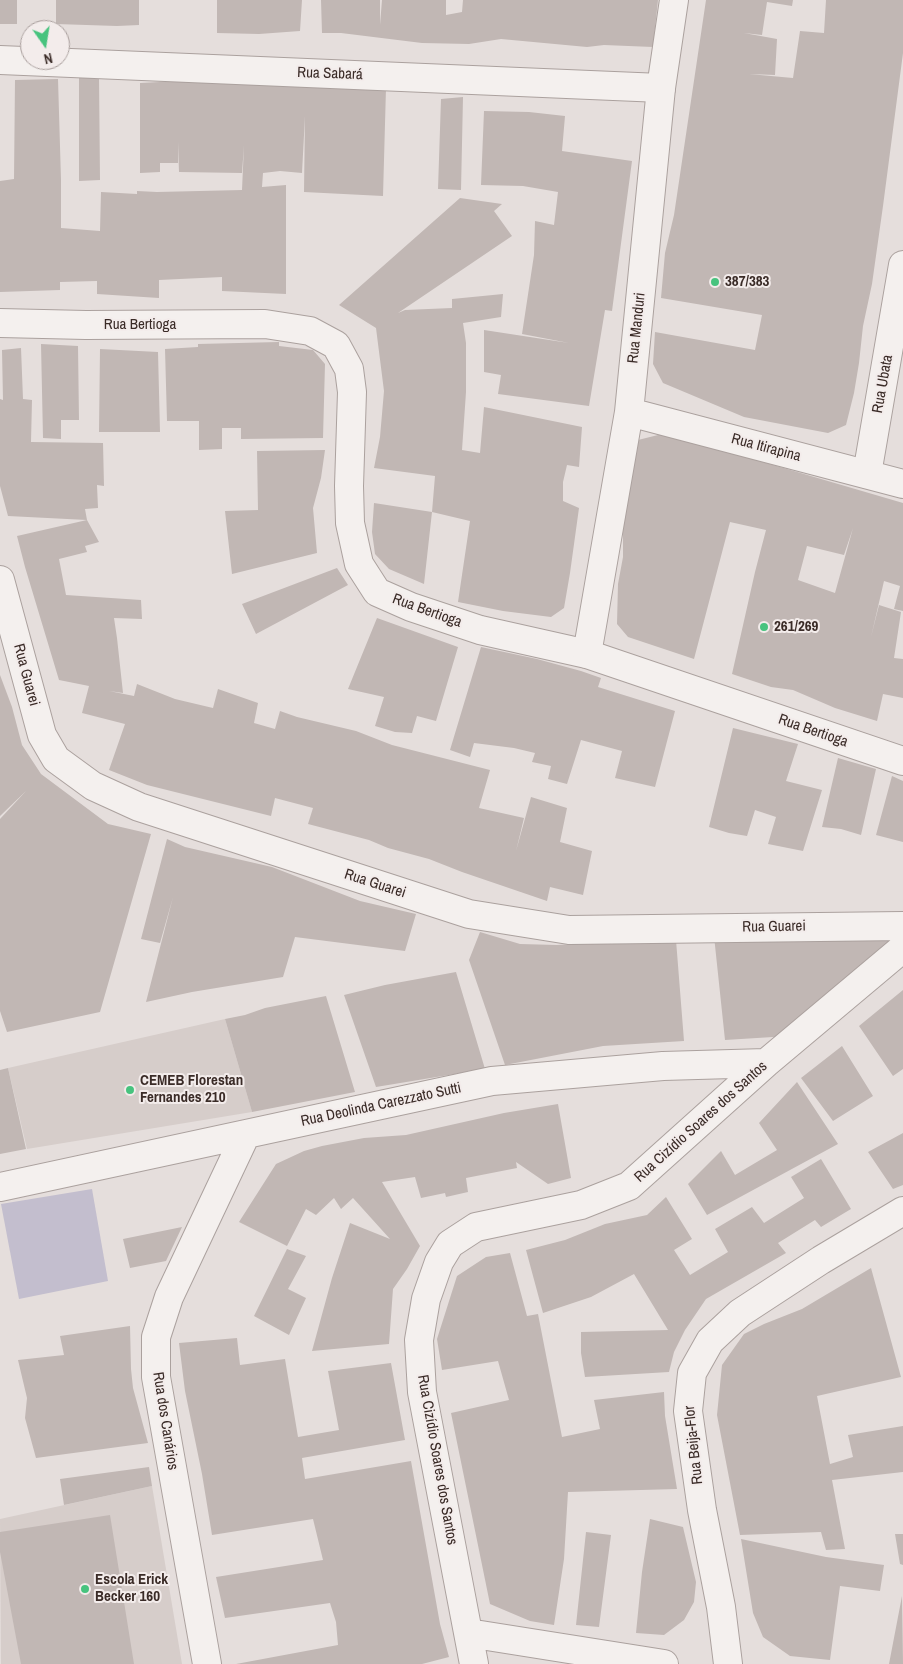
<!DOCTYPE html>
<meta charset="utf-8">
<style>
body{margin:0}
#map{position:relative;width:903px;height:1664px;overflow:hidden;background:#e5dedc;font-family:"Archivo Narrow",sans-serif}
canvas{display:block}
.north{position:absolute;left:20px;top:20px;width:50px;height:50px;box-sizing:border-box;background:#f3eceb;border:1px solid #a99f9d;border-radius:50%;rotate:167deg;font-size:14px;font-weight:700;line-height:20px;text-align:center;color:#3a2b27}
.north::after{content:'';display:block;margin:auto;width:18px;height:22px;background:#47c37e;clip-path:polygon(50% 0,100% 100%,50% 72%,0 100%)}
</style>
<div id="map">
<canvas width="903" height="1664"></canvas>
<div class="north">N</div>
</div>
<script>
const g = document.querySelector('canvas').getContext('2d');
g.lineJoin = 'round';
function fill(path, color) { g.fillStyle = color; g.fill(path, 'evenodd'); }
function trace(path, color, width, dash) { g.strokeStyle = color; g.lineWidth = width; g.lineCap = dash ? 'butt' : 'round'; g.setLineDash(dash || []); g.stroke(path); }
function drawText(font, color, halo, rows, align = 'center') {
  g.font = font + ' "Archivo Narrow",sans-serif'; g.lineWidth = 4; g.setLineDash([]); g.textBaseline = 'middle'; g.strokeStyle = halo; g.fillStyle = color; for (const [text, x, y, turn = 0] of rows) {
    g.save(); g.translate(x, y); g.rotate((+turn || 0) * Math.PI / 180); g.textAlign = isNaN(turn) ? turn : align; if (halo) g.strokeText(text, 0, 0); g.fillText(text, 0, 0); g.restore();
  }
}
fill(new Path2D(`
 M225 1019 252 1112 27 1149 8 1068Z
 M152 1486 182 1664H1L0 1519Z`), '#d6cdca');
fill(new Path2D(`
 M92 1189 108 1281 19 1299 1 1204Z`), '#c3bece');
fill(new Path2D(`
 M0 0H17V24H0Z
 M56 0H139V25L117 26 56 24Z
 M217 0H302L300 31 259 34 217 33Z
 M321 0H380V25L382 0H446V15L462 12 463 0H658L653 47 604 45 587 47 501 39 469 44 422 43 341 33H322Z
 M706 0H793L792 6 767 2 762 35 744 33 777 39 775 75 749 74 793 78 800 31 824 33 826 0H903V53L883 206 872 284 863 326 859 363 854 393 846 425 828 433 744 417 663 383 653 364 655 332 755 350 762 315 661 298 665 253 674 215Z
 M79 77H99L100 180 79 181Z
 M58 79 61 180V236V228L100 231 101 192 137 194V191L157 192 242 190 244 145 242 173 179 172 178 142V163H160V172L140 173V83L179 81 202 83 246 82 284 86H340L386 88 383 196 304 192 305 116 302 173 280 171 263 173 262 187 286 185V294L222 291V277L159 280V298L97 294V281L60 282V290L0 292V181L14 179 15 80Z
 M463 97 461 190 438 189 441 99Z
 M484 111 529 112 565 116 562 151 632 161 612 311 605 310 589 406 498 394 501 375 484 372V330L569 343 522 334 534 255 535 221 554 225 558 192 523 186 481 185Z
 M460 198 502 204 494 211 512 236 398 313 405 310 452 308V299L503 294 501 317 463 323 466 343V392L462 450 480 453 484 407 582 427 579 467 567 465 563 482V501L579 508 570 573 564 608 551 617 503 611 458 602 470 521 432 512 424 584 389 569 375 554 372 532 374 503 432 512 435 476 374 468 380 437 384 391 376 328 339 305Z
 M279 342V346L313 350 325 364 323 438 241 439V428H222V449L199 450V421H167L165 349 198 347V344Z
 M41 344 78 346 79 420H61V439L43 438Z
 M21 348 23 399 32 400 31 442 103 443 104 486 97 485 98 508 85 509 87 520 8 516 0 486V399L3 400 2 350Z
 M100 349 158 352 160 432H99Z
 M666 433 705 442 746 457 903 503V611L894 609 900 586 884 581 871 637 879 605 901 612 894 658 903 659V698L883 694 877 721 835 708 793 690 771 687 732 674 755 572 766 530 730 522 694 659 628 637 617 624 618 584 623 557V508L638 440ZM853 528 835 593 798 580 807 546 844 555Z
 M325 450 321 478 313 508 317 553 232 574 225 511 258 510 257 451Z
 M87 520 99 542 85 546 87 552 59 559 66 595 141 600 142 619 114 618 117 638 123 693 109 691 134 696 137 684 175 699 213 708 218 689 258 703 254 723 275 729 280 711 297 717 356 731 392 745 490 770 479 808 524 818 516 851 531 797 567 808 560 842 592 851 583 895 550 887 547 901 462 872 429 859 388 848 369 840 308 824 313 808 275 798 271 816 147 785 109 770 125 724 82 713 89 686 59 680 25 567 17 536Z
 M337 568 348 585 256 634 242 604Z
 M377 618 458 647 436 721 417 716 412 733 395 732 375 726 384 697 348 689Z
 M481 647 537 659 581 671 601 678 598 687 675 711 655 787 615 778 622 751 581 740 567 784 548 779 551 766 532 762 535 753 514 748 474 743 470 757 450 750Z
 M0 675 12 707 22 745 41 774 108 824 151 834 100 1012 7 1032 0 1011V819L26 791 0 816Z
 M733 728 798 744 786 781 822 790 803 851 768 844 776 817 755 810 747 836 729 833 709 827Z
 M838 758 876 769 861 835 841 829 822 827Z
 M892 776 903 781V842L876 835Z
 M167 839 185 847 272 867 360 901 416 914 405 951 295 937 283 977 192 992 146 1002 173 897 160 943 141 939Z
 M480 932 520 944 557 945 634 941 652 943 676 940 684 1041 603 1046 505 1065 469 960Z
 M901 935 789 1036 725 1040 714 936Z
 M456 972 485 1069 376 1087 344 995 385 985Z
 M903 990V1069L893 1076 859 1026Z
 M326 996 355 1092 252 1112 225 1019 245 1015 265 1008Z
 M842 1046 873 1096 833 1121 801 1078Z
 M8 1068 26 1149 0 1154V1070Z
 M797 1082 838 1144 707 1215 688 1184 721 1151 735 1175 777 1150 759 1123Z
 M558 1104 571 1178 548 1184 516 1162 517 1168 466 1178 468 1192 446 1197 445 1193 421 1198 415 1177 382 1182 420 1246 407 1269 393 1289 389 1344 312 1351 332 1278 350 1223 390 1239 353 1198 341 1209 334 1198 316 1215 306 1209 287 1246 239 1222 276 1164 304 1151 322 1146 364 1138 406 1135 504 1113Z
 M903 1133V1185L893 1189 868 1152Z
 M821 1159 851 1209 821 1227 815 1220 778 1243 786 1253 706 1299 685 1330 674 1352 669 1372 585 1377 581 1353V1332L668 1330 634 1274 591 1297 543 1313 526 1250 565 1240 605 1224 647 1215 666 1197 692 1239 674 1250 690 1275 728 1252 715 1229 752 1207 764 1223 804 1198 791 1177Z
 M182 1227 166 1261 130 1268 123 1239Z
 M287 1249 306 1256 288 1289 306 1298 289 1335 254 1316Z
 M510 1253 527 1316 538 1314 562 1437 600 1429 594 1400 664 1392 665 1416 677 1489 568 1492 564 1559 554 1625 530 1621 490 1604 451 1413 509 1400 498 1361 442 1370 437 1339 457 1276 486 1257Z
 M871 1268 901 1377 817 1396 830 1464 853 1457 848 1435 903 1426V1472L832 1480 845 1549 826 1550 821 1532 740 1535 717 1415 722 1365 744 1334 764 1324 802 1309Z
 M130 1326 131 1369 133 1388 148 1443 36 1458 25 1418 27 1398 18 1360 64 1355 60 1336Z
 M237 1338 240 1365 285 1359 298 1437 339 1430 328 1371 391 1363 405 1440 302 1458 305 1479 411 1461 440 1624 449 1657 422 1664H236L338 1645 336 1622 330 1603 225 1618 216 1577 323 1560 313 1519 212 1535 202 1474 185 1391 179 1343Z
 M149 1467 152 1486 64 1505 60 1479Z
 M110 1515 134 1664H21L0 1552V1532Z
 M650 1519 683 1527 696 1582 694 1602 684 1620 664 1635 636 1633 642 1572Z
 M586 1532 611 1535 599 1627 576 1625Z
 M895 1534H903V1565L900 1564Z
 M741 1539 826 1557 884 1565 880 1591 840 1586 830 1660 790 1656 763 1637 753 1613Z
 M902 1596 903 1664H889Z`), '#c1b7b4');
const minor = new Path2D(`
 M0 60 661 88
 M0 323 86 325 265 324 310 331 336 345 349 369 352 392 349 486 350 523 359 564 377 592 411 607 480 630 587 654 903 761
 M867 474 903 265
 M0 580 42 735 56 759 93 786 139 807 469 914 569 930 903 926
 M0 1187 492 1081 663 1066 766 1063
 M468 1633 664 1664
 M207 1664 156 1377V1337L169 1297 246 1134
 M474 1664 422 1392 419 1340 426 1299 439 1262 450 1244 476 1227 581 1205 629 1186 766 1063 903 948
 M728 1664 721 1607 702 1510 688 1411 692 1373 710 1341 740 1313 821 1260 903 1211`);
const tertiary = new Path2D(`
 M629 412 903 484
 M587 654 629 412 661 88 674 0`);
trace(minor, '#aba19e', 30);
trace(tertiary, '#aba19e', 30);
trace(minor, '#f4f0ee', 28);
trace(tertiary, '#f4f0ee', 28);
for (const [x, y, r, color] of [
 [715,282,5,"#47c37e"],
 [764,627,5,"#47c37e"],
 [130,1090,5,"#47c37e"],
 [85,1589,5,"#47c37e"]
]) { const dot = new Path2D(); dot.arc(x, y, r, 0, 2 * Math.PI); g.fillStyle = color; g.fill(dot); trace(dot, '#f3eceb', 2); }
drawText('15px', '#3a2b27', '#f3eceb', [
 ["Rua Sabará",330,74,2],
 ["Rua Bertioga",140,325],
 ["Rua Manduri",637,328,-84],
 ["Rua Ubata",883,384,-80],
 ["Rua Itirapina",766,448,15],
 ["Rua Bertioga",427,611,20],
 ["Rua Guarei",26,675,75],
 ["Rua Bertioga",813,731,19],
 ["Rua Guarei",375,884,18],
 ["Rua Guarei",774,927,-1],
 ["Rua Deolinda Carezzato Sutti",381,1105,-12],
 ["Rua Cizídio Soares dos Santos",701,1122,-42],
 ["Rua dos Canários",165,1421,81],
 ["Rua Beija-Flor",694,1445,-96],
 ["Rua Cizídio Soares dos Santos",437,1460,80]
]);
drawText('bold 15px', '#3a2b27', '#f3eceb', [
 ["387/383",725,282],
 ["261/269",774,627],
 ["CEMEB Florestan",140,1081],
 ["Fernandes 210",140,1098],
 ["Escola Erick",95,1580],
 ["Becker 160",95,1597]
], 'left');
</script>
